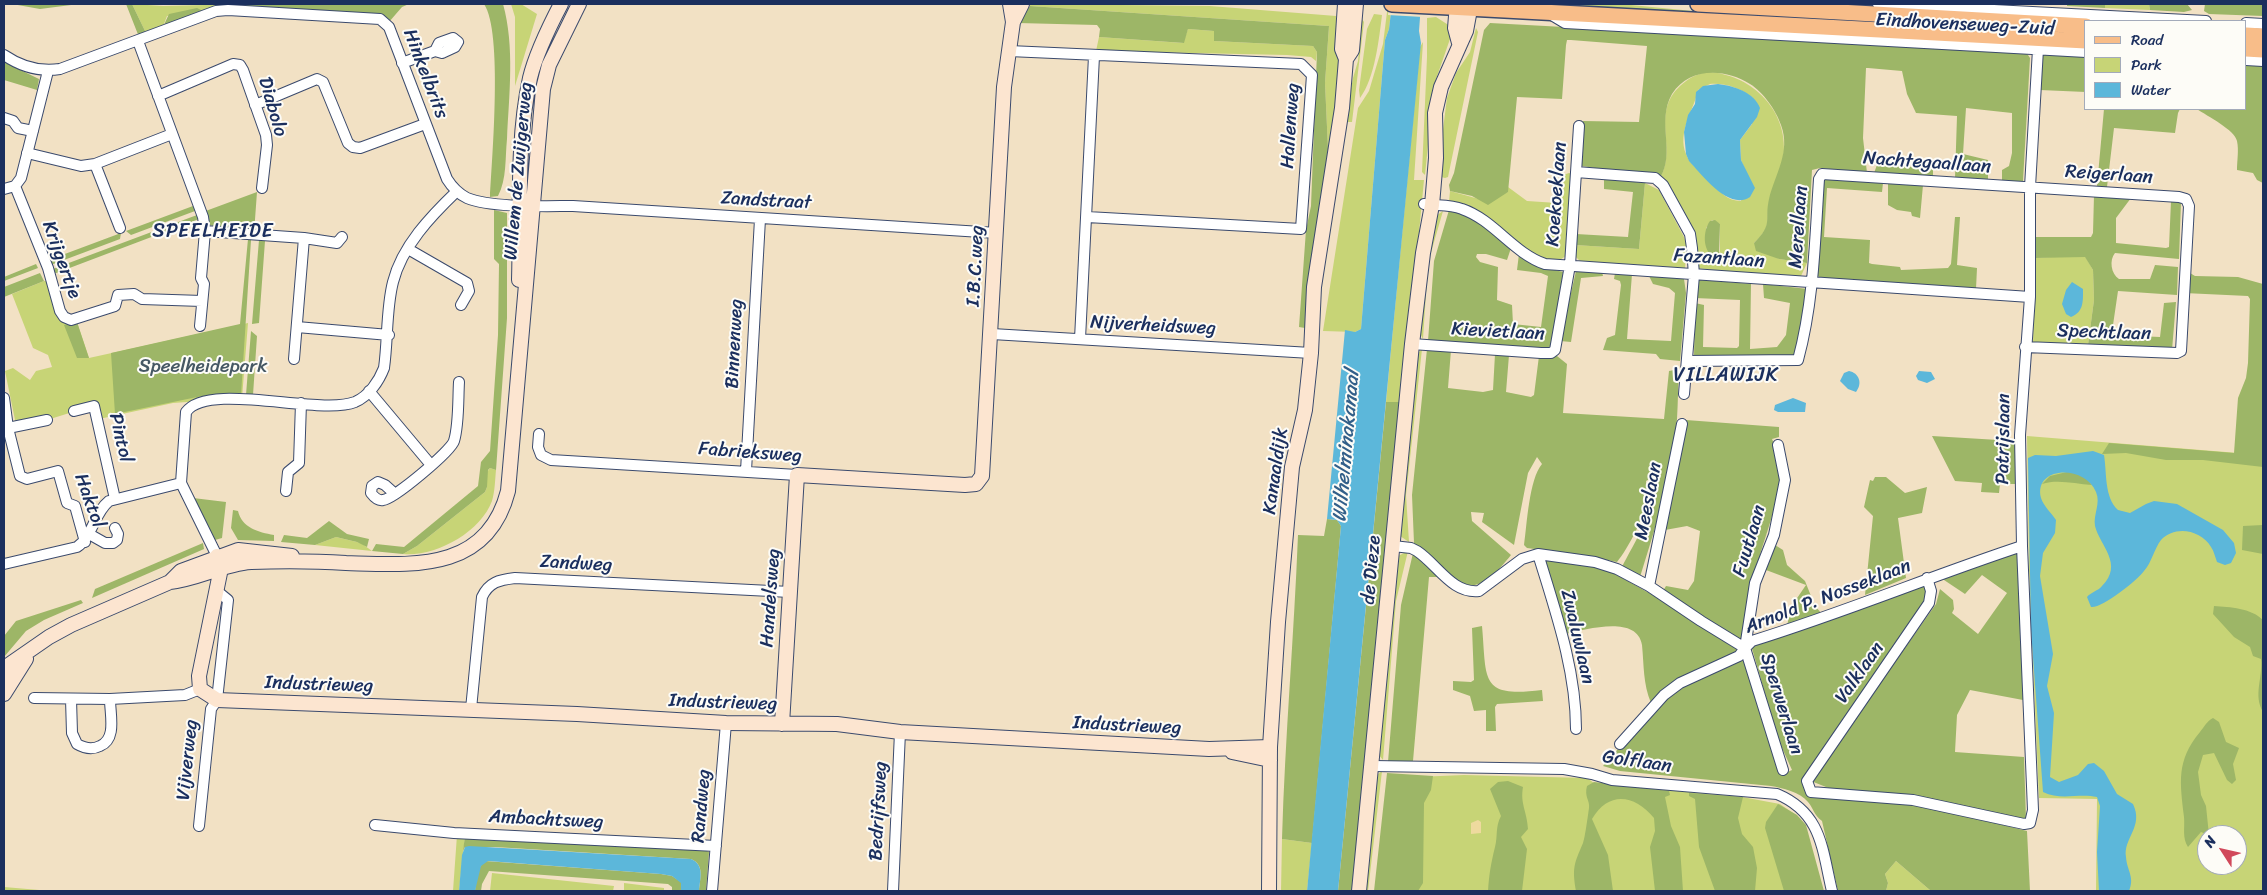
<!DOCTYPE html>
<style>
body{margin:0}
#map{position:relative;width:2267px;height:895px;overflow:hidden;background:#f2e1c4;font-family:Sriracha,sans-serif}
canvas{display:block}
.frame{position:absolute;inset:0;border:5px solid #1b2f5e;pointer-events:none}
.legend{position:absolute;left:2084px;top:20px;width:162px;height:90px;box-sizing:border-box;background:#fdfcf7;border:1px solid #a3aaba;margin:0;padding:6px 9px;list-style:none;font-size:15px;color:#1b2f5e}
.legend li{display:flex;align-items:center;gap:10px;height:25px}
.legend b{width:25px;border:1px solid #a3aaba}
.north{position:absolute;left:2197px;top:825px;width:50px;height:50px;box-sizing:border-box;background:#fdfcf7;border:1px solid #a3aaba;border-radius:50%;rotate:305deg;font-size:14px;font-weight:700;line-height:20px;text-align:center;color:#1b2f5e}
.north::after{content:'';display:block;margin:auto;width:18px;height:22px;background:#d1495b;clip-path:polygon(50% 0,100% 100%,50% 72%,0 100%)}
</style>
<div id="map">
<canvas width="2267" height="895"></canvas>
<div class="frame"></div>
<ul class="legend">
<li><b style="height:6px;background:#f8bd89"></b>Road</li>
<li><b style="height:14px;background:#c7d476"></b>Park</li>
<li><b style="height:14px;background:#5cb7da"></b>Water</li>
</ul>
<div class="north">N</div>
</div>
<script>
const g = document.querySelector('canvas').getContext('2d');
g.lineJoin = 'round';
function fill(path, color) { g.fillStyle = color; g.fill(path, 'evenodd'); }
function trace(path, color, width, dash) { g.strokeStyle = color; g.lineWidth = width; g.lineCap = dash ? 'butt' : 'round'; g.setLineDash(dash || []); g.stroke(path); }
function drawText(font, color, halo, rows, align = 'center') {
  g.font = font + ' Sriracha,sans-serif'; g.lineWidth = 4; g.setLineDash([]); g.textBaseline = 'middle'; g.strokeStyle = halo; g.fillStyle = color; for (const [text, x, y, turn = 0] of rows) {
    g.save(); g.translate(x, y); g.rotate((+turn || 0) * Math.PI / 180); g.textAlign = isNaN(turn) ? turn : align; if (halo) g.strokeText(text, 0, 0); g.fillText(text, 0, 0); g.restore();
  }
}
fill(new Path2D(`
 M132 4 163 6 244 4 243 8 167 16 162 29 147 35Z
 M511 4H521L537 14 515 86V17Z
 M1030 4 1210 6 1336 16 1340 65 1335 115 1328 149 1325 83 1329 26 1030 6Z
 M1388 4H1392L1389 29 1385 40 1361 329 1355 332 1323 331 1358 108 1369 91 1383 44Z
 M1496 4H1621L1693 11 2086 32V35Z
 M2105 4H2149L2150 10 2105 8Z
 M1374 14 1382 15C1379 39 1375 78 1360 98L1359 90 1367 29Z
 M1436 17 1450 26V39L1434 85 1425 175 1422 172 1427 57V18Z
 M1362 19 1364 22 1352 122H1345L1353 78 1358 61Z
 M1476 28 1478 32 1448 177 1445 178 1437 176 1447 98 1456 73 1470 52Z
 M1188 29 1214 31V41L1313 46 1317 52 1316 61 1311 57 1287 55 1096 51 1099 37 1183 43Z
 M1423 42 1414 180H1424L1403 402H1386L1420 47Z
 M1708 72C1749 74 1786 107 1784 151 1783 168 1774 182 1770 198 1764 220 1775 223 1754 243L1779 259 1807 263 1801 276 1794 278 1696 268 1695 242 1660 178C1678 148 1650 114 1680 86 1689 78 1696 74 1708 72ZM1710 84C1726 83 1740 88 1753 98L1752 124 1740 140 1741 160 1746 172 1741 201C1727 201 1721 192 1712 183 1704 174 1690 166 1686 154 1677 132 1694 110 1698 90ZM1712 220 1720 224V253L1706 228Z
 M1569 173 1572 174 1567 252 1566 256 1558 261 1539 259 1449 202 1450 191 1479 199 1508 192V187L1527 201 1557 203 1558 194 1563 187V175Z
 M1645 183 1659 190 1684 237 1687 245 1685 268 1580 261 1575 256V245L1639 249Z
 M1443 211 1428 263 1423 339 1418 329 1425 263 1433 218Z
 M2067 256H2085L2093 270 2094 300 2088 345 2033 342 2035 258Z
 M44 281H49L58 317 68 325 77 322 89 358 248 323 242 398 173 403 99 419 95 405 47 420 16 425 5 371 13 368 30 380 36 371 52 367 48 355 33 348 12 294Z
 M1422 349 1406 495 1409 542 1400 536 1416 355Z
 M2027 436 2263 455V891H2096L2097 799 2039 798 2029 570ZM2207 835H2237V865H2207Z
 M490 468 496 470C495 480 495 491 492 501 480 533 435 557 403 554L417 546 485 492 487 487V472Z
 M336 537 361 543 372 551 315 545Z
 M1408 551 1396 601 1383 760 1378 754 1398 556Z
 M1382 771 1368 891H1364L1377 775Z
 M1464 775 1587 778 1594 783 1742 797 1780 804 1796 815 1821 891H1383L1393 778Z
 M457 835 465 836 459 891H453Z
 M1282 839 1312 843 1307 891H1281Z
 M1896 861 1931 891H1886L1888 883 1885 874Z
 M492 873 614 886 613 891H490Z
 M624 883 664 888V891H624Z
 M4 887 51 891H4Z`), '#c7d476');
fill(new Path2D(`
 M12 4H79L40 9Z
 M126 4H132L147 35 139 37Z
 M244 4H409L402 7 389 22 243 8Z
 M484 4H503C515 47 509 95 507 139 505 158 507 179 498 196L490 197C492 158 503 32 484 4Z
 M2067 4H2105V8L2067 6Z
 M2149 4H2187L2192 10 2184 12 2150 10Z
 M2205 4H2263V16L2209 14 2204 11Z
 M1030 6 1329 26 1325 83 1328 149 1305 328 1299 327 1306 230 1311 206 1317 52 1313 46 1214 41V31L1188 29 1184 43 1099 37 1100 29 1097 25 1018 23Z
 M197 8 207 13 162 29 169 14Z
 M1490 23 2026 52 2030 58 2023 181H2002V170L2009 166 2012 153V113L1966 108 1963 154 1988 160V180L1955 178 1957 116 1916 113 1907 94 1902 71 1868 68H1866L1863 138 1867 173 1820 168 1812 170 1807 263 1779 259 1756 251 1754 243C1774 223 1764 221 1769 199 1775 174 1791 152 1781 125 1776 110 1763 92 1750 84 1725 68 1689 67 1672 94 1656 122 1676 152 1660 178L1582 166 1580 164 1583 121 1639 122 1647 46 1571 40H1567L1566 45 1562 99 1517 97 1508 192 1488 205 1472 196 1450 191 1449 185 1454 173 1484 30Z
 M2042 54 2086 56V92L2040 90Z
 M4 62 39 79 37 90 4 80Z
 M2246 64 2263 65V183L2257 180 2253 173 2237 170C2237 161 2239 150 2237 141 2235 130 2207 116 2197 109H2246Z
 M2104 109H2180L2178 113 2175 133 2114 128 2107 187 2097 186Z
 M1877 165 1931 168 1933 170V177L1874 173Z
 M1821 178 1883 183 1882 192 1827 188 1824 237 1870 240 1869 263 1872 264 1900 267 1901 270 1948 268 1951 264 1955 217H1960L1957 265 1977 268 1976 289 1821 279 1817 275Z
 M1604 179 1645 183 1639 249 1575 245 1576 234 1628 237 1633 192 1604 189Z
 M1888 183 1923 185 1920 218 1912 216 1911 212 1897 210 1888 205Z
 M257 192 254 233 208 225 203 212Z
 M2094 195 2131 198 2116 218V243L2166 248 2169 247 2171 201 2181 202 2179 259 2115 253C2109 260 2111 274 2119 279H2150L2155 265 2178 267 2177 295 2118 291 2113 325 2115 335 2160 337 2164 303 2176 302 2172 350 2088 345 2094 300 2093 270 2085 257 2035 258 2036 237H2091L2093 233Z
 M193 206 195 211 131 235 126 231Z
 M494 210 507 213V318L496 470 490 468 488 470 487 487 485 492 417 546 403 554 372 551 376 544 404 547 478 486 481 462 490 451 498 335 499 264 494 259Z
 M1449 210 1467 214 1511 248 1507 260 1486 254H1477L1476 257 1480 262 1498 267 1497 300 1512 305 1513 324 1541 327 1548 276 1541 273 1517 270 1519 254 1535 265 1563 272 1552 341 1549 348 1428 341 1434 261Z
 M197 215 199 219 51 275 50 270Z
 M1715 220 1720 224 1719 255 1714 257C1702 251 1703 230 1710 221Z
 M121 233 120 239 48 266 46 261Z
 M248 239 251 240 241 395 202 396 115 414 111 353 240 324Z
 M259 240 265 241 259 323 252 324Z
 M36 264 38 268 4 281V277Z
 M2185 270 2195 276 2238 277 2263 284V467L2203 460H2166L2126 453 2102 454 2109 443 2234 453 2238 398 2246 378 2248 363 2250 299 2248 296 2184 293Z
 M1576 271 1602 272 1603 276 1581 278 1571 342 1560 341Z
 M40 273 44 281 4 297V287Z
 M1615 273 1632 274 1627 339 1671 341 1675 293 1669 288 1653 284 1649 276 1684 279 1686 293 1680 361 1660 359 1656 354 1603 350 1607 338 1615 335 1621 285 1620 281 1614 279Z
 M1703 280 1751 284 1750 349 1777 347 1786 335 1790 303 1764 298 1763 284 1808 289 1795 355 1694 357 1695 303 1704 305 1703 347 1737 348 1739 346 1740 300 1695 298 1698 281Z
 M77 322 89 358H77L64 325Z
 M251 331 257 336 253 395H246Z
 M1427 349 1451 350 1448 388 1483 392 1493 390 1495 354 1509 355 1506 392 1531 397 1534 395 1539 356H1557L1567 364 1563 413 1664 419 1669 371 1679 369C1678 386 1678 402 1677 419 1673 472 1656 526 1640 577L1622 567C1632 546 1661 502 1654 480L1651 478 1646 481C1646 487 1648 492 1648 497 1646 514 1628 549 1617 562L1587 556 1527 548 1524 545C1527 525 1529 479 1542 464L1537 457 1528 473 1514 545 1482 522 1484 513 1471 512 1472 521 1511 555C1499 570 1483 589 1462 586L1414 543 1412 495Z
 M1386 402H1403L1356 891H1338Z
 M1686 420 1779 427V437L1772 439C1791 478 1769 521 1759 559 1751 586 1746 614 1742 641L1663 591 1666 586 1688 590 1694 581 1700 531 1687 526 1665 530Z
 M1932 436 2015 441 2016 484H2000L1999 493 1981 492 1982 483 1955 481Z
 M2071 471 2086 478 2092 485C2075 484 2058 479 2042 484L2050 476Z
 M1875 477H1886L1905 493 1927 487 1922 513 1898 518 1906 578 1865 595 1873 516 1864 507 1870 480 1873 481Z
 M193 498 226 502 222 538 215 540 213 537Z
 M233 510 238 511C242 528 258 532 274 535V541L238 540 231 528Z
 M1327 519 1337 520 1341 526 1312 843 1282 839C1285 737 1294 636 1298 535L1324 536Z
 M329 521 347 534 369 539 367 547 357 542 336 537 315 545 281 542 284 535 307 538Z
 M2263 525V554L2242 550 2243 526Z
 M203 543 204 549 92 598 95 589Z
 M1775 545 1783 550 1787 565 1805 581 1815 606 1822 614 1787 626 1791 607 1806 585 1766 570Z
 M1413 553 1439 574 1437 577H1429L1413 761 1412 763 1388 762 1401 605Z
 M2008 553H2018L2023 700 1970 690 1957 715 1955 752 2024 757 2026 819 1841 793 1811 781 1936 604 1940 589 1953 600 1954 609 1952 613 1978 634 2007 593 1982 575 1965 594 1941 578Z
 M1543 558 1606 569 1667 603 1739 651 1651 703C1643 684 1644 665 1642 645 1637 614 1585 630 1565 634Z
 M1924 586 1927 593 1924 604 1805 777 1806 793 1814 798 1880 799 1947 811 2027 831 2030 891H1931L1896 861 1885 874 1888 883 1886 891H1838L1822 821C1813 814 1814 809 1808 802 1800 792 1782 788 1771 786L1620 771 1603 766 1665 696 1677 688 1745 657 1769 742 1783 774 1792 770 1778 739 1751 645Z
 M81 600 83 603 44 620 26 631 4 657V636L16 621Z
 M2214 606C2230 607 2251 608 2263 620V712C2253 695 2263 678 2261 659L2253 656 2250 647 2234 637 2213 614Z
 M1482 626C1487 680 1479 698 1542 690L1543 701 1497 704 1495 707 1496 731H1486V710L1474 711 1470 696 1453 690V681L1471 682 1474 680 1472 628Z
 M2213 718 2219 722 2226 742 2239 748 2233 764 2236 780 2232 784 2227 780 2214 753 2203 755 2198 772 2201 795 2206 806 2209 835 2201 832 2188 847C2182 838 2185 828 2184 817 2180 782 2176 761 2200 732 2204 727 2207 721 2213 718Z
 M1387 773 1433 776 1431 790 1424 803 1423 883 1418 891H1374Z
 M1508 781 1523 787C1520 804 1527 811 1528 829L1521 837 1527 849 1522 891H1488C1489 875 1491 863 1495 847 1498 836 1495 827 1501 816L1490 789 1498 782Z
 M1594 782 1669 791 1670 795 1665 797 1671 826 1680 847 1683 891H1655L1650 847 1655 831 1654 818C1635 795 1609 790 1592 819L1608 855 1613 891H1576C1572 868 1574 864 1583 843 1585 838 1588 815 1589 808 1590 800 1584 797 1587 786Z
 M1689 793 1743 797 1738 818 1742 834 1753 847 1757 868 1755 891H1715L1699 847 1695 799 1689 796Z
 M1778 804 1797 815 1806 825 1824 891H1784L1765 828 1766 822Z
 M465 836 707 851 709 852 706 891H699C700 878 705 865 691 859L495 847H465L463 851Z
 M485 861 661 874 672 876 681 882V891H672V887L668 884 489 871 482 884 481 891H475C476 881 476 868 485 861Z`), '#9db667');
fill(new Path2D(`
 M1478 820 1481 822V833L1471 834V823Z`), '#eeda9e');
fill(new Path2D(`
 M1392 4H1421L1419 31 1421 43 1338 891H1307L1341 526 1337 520 1327 519 1345 330 1355 332 1361 329 1385 40 1389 29Z
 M1718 84C1734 86 1754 92 1760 108L1757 117 1740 140 1741 160 1755 188 1750 197C1729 211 1702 175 1689 161L1686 154 1684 132 1688 115 1695 104 1696 92 1703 86Z
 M2072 282 2083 289C2083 301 2084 312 2071 317L2066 314 2062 304 2066 290Z
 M1849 371C1859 373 1863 383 1856 392L1848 389 1840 381 1844 373Z
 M1919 371 1931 372 1935 379 1927 383 1918 380 1916 376Z
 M1793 398 1806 403 1805 412H1778L1774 410 1775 405Z
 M2093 451 2104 455C2107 473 2104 497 2118 510L2130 513 2146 504 2154 501 2177 504 2223 530 2234 543 2236 553 2231 563 2225 565 2217 562C2215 557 2214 551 2211 547 2201 530 2175 525 2161 540 2154 549 2152 562 2144 571 2138 580 2101 609 2091 607L2087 597C2091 592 2098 591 2102 586 2124 564 2100 546 2095 526 2093 515 2101 503 2096 492 2085 464 2033 466 2041 498 2044 507 2051 512 2056 520L2055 533 2043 553 2040 576 2053 654 2047 686 2054 713 2050 777 2059 782 2078 775 2088 764 2094 763 2104 771 2117 794 2133 804C2144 827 2123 838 2126 857 2127 871 2135 877 2129 891H2099L2097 852 2100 806 2097 797C2078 793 2061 801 2043 792L2031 630 2028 458 2035 455 2056 456Z
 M469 846 691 859C705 865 700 879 699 891H681V883L672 876 661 874 488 861 481 866 475 891H459L462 855 465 847Z`), '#5cb7da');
fill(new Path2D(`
 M1389 4H1424L1423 17 1388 15Z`), '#f2e1c4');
const street = new Path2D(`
 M1878 4 2206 21
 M1550 14 1565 23 2086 52
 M2246 23 2263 24
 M138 41 203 217 205 231 201 278 204 284 200 326
 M1009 51 1301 64 1312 75 1301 229 1087 217
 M4 55C20 66 40 72 60 69L216 11 228 10 380 19 389 27 447 179C452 187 459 194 467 198 492 208 545 206 573 206L997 233
 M2246 60 2263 61
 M402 63 435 51 442 53 455 47 458 42 453 38 439 43 435 51
 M158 96 233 64 240 65 243 70 266 135 267 145 262 188
 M255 105 317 79 323 82 348 143 353 147 360 148 425 124
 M4 118 13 121 18 128 33 131
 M27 153 81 166 95 164 172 134
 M95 164 120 228
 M1576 172 1655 178 1663 185 1690 234 1692 248 1694 275 1684 394
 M15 186 48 268 60 311 64 317 71 320 115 306 118 295 134 294 142 299 202 301
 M4 189 15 186 21 178 48 71
 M1424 204C1436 206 1450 204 1462 209 1494 220 1513 253 1545 264L2030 297
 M205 231 304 238
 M408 249 467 283 469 291 461 305
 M297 327 389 335
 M992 334 1311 353
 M1080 339 1094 56
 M1412 344 1541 353H1551L1555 350 1570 265 1579 126
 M294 359 304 238 337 243 342 237
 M1687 361 1798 360C1814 301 1815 239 1819 179L1822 174 2179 197 2186 199 2189 206 2181 351 2177 353 2025 347
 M369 391 431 465
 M4 398 8 428 20 476 27 479 58 471 67 503 75 506 85 542
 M74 411 94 406 115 499
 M8 428 47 420
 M539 434 538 447 541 455 551 460 797 475
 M1778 445 1785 480 1774 535 1755 583 1745 648 1783 770
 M746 471 760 219
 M286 491 288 472 299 463 301 403
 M395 494 385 485 378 482 372 486 371 493C374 497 378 501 383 500 394 499 451 451 454 441 459 425 458 399 459 382
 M89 534 105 543H113L117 540 118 534 115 528
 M1393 546 1411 548 1417 551C1438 565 1452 594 1479 591L1522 559 1538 554 1595 562 1617 569 1649 586 1701 621 1745 648 1752 641C1843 613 1931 576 2022 546
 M1538 554C1555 610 1576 669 1576 729
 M217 556 181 483 186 412C208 381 320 416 355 402 369 396 379 381 384 368 388 340 386 309 393 282 402 246 431 216 457 191
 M4 564 77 547C93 536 94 513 109 501L181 483
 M1927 578 1931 591 1929 603 1807 781 1811 792 1913 800 2024 824 2030 823 2033 810 2022 546 2020 435 2030 297V187L2038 49
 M1649 586 1682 424
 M34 698 110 699 185 695 200 689
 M71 699 72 733 77 744C84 748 92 750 100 746 117 739 110 715 110 699
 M471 709 482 597C489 582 499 580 515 578L790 592
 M1620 744 1664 695 1680 683 1739 656 1745 648
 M1373 766 1564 769 1592 774 1612 780 1777 794C1822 813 1822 849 1832 891
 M375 825 454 833 716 846
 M199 826 211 709 217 700 228 600 217 591
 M712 891 726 723
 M893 891 900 732`);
const secondary = new Path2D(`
 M1457 4 1455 28 1459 43
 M1013 22 1022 4
 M1346 59 1352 50 1356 4
 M519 280C521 215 516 142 530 78 536 53 549 27 561 4
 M217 556 220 573 199 676 200 689 217 700 577 714 726 723 837 724 900 732 1209 749 1270 747
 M170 582 181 571 238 550 292 556
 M4 673 10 664 49 637 71 625 170 582C198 579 223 564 251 562 282 561 314 561 346 563 412 565 487 573 508 491L543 89 549 65 579 4
 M4 694 26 659
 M782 724 797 475 965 485 976 484 982 476 1004 87 1013 22 1010 4
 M1232 752 1270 760
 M1269 891 1270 747 1278 622 1292 467 1305 410 1311 353 1314 287 1342 108 1346 59 1342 49 1345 4
 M1359 891 1412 344 1423 253 1432 205 1436 158 1435 113 1441 87 1466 31 1471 4`);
const primary = new Path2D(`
 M1392 4 2086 41
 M1698 4 2086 26
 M2246 35 2263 36
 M2246 49 2263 50`);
trace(street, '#3b4a6d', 12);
trace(secondary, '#3b4a6d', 16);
trace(primary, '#3b4a6d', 18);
trace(street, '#fff', 10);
trace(secondary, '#fce5d0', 14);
trace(primary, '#f8bd89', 15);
drawText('19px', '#1b2f5e', '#fdfcf7', [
 ["Eindhovenseweg-Zuid",1965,25,3],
 ["Hinkelbrits",425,74,69],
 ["Diabolo",272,107,74],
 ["Hallenweg",1291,126,-86],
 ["Nachtegaallaan",1927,163,4],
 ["Willem de Zwijgerweg",519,171,-85],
 ["Reigerlaan",2109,175,4],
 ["Koekoeklaan",1557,194,-86],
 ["Zandstraat",766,201,3],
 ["Merellaan",1799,227,-86],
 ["Fazantlaan",1719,259,4],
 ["Krijgertje",61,260,70],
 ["I.B.C.weg",976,266,-87],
 ["Nijverheidsweg",1153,326,3],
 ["Kievietlaan",1498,332,3],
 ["Spechtlaan",2104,333,2],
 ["Binnenweg",735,344,-87],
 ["Pintol",120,438,77],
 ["Patrijslaan",2004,439,-89],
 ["Fabrieksweg",750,453,4],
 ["Kanaaldijk",1276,471,-82],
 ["Haktol",89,501,70],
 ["Meeslaan",1649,501,-79],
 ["Fuutlaan",1750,541,-73],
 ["Zandweg",576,564,3],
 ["de Dieze",1372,570,-85],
 ["Arnold P. Nosseklaan",1828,597,-21],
 ["Handelsweg",771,598,-86],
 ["Zwaluwlaan",1577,637,77],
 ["Valklaan",1860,673,-55],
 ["Industrieweg",319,685,2],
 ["Industrieweg",723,703,2],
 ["Sperwerlaan",1781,704,73],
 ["Industrieweg",1127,726,3],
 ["Vijverweg",188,760,-84],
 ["Golflaan",1637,762,8],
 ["Randweg",702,806,-85],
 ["Bedrijfsweg",879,811,-87],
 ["Ambachtsweg",546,820,3]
]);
drawText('19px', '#465864', '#fdfcf7', [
 ["Speelheidepark",203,367]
]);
g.letterSpacing = '1px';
drawText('20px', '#1b2f5e', '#fdfcf7', [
 ["SPEELHEIDE",213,232],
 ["VILLAWIJK",1726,376]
]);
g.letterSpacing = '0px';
drawText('italic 20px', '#325f89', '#fdfcf7', [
 ["Wilhelminakanaal",1347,446,-85]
]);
</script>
